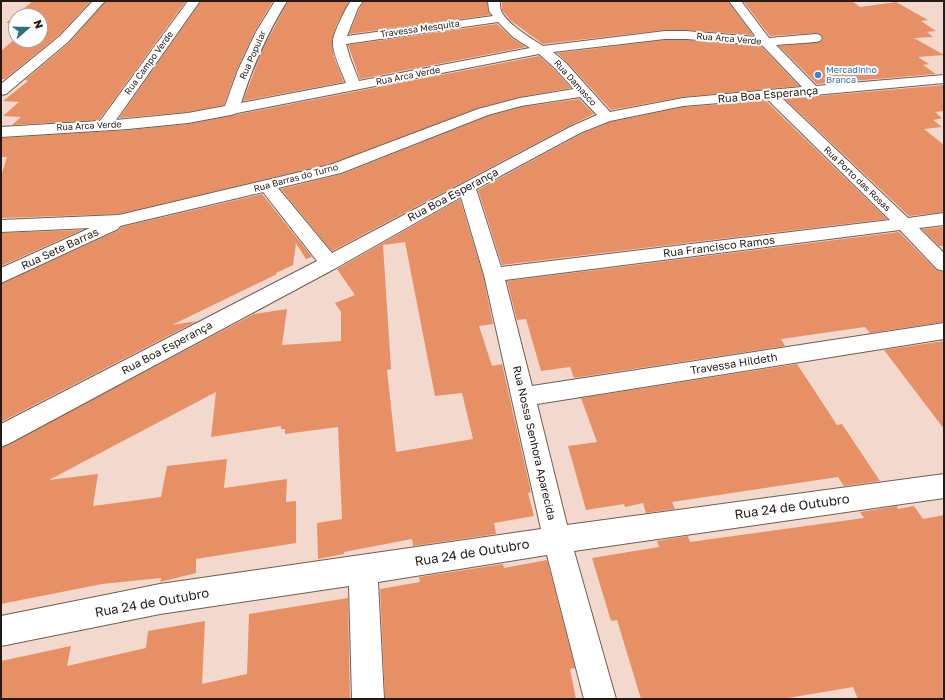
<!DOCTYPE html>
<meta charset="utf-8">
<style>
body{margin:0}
#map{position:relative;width:945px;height:700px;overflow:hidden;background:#f3d9cd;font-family:"Golos Text",sans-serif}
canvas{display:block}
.frame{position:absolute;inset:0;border:2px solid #241b16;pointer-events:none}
.north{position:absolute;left:8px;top:8px;width:40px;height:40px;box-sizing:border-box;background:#fff;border:1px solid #a7a4a2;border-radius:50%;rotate:70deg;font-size:11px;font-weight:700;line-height:16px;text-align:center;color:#241b16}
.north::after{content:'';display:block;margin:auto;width:14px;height:18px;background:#297379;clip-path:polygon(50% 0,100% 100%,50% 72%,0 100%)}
</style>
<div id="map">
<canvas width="945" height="700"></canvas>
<div class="frame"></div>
<div class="north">N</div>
</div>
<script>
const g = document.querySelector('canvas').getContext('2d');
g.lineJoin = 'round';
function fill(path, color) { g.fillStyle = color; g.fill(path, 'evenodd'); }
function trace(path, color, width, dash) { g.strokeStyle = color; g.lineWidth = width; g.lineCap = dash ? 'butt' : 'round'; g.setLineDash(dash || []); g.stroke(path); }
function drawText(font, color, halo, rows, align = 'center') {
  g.font = font + ' "Golos Text",sans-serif'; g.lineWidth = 4; g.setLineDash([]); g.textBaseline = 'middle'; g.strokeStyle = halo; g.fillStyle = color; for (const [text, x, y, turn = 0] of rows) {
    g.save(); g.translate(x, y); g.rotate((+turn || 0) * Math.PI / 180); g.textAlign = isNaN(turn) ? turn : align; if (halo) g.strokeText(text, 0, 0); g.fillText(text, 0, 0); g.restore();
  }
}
fill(new Path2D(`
 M33 1H91L59 35 5 79H1V51L16 38V40H40V16H16V23H6Z
 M106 1H186L99 120 12 125 21 117 3 116 19 102 3 101 28 81 25 80 69 43Z
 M201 1H273L255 31 237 69 224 105 188 112 119 118Z
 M288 1H349L336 26 332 41 334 57 344 82 243 101 262 51Z
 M364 1H487L488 11 490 15 349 34 359 9Z
 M502 1H728L753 35 686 30H665L543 44 510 20 502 10Z
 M743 1H852L860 7 896 2 928 20 921 21 936 31 927 32 933 37 914 38 944 55 918 57 929 64 923 65 936 74 817 84 779 46 820 42 823 39 821 34 816 33 770 36Z
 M497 24 512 38 526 47 360 79 348 45Z
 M665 40H686L761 46 799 86 683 97 611 110 567 62 557 53Z
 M539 56 555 70 571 88 520 97 478 108 330 164 119 214 1 218V176L7 157H1V138L128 130 188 124Z
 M944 85V111L935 112 942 118 933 120 942 127 924 129 944 145V212L909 216 785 99Z
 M579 99 594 114 569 126 332 251 281 189 342 174 488 116 521 107Z
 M766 101 887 219 502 265 478 190 581 134 610 122 683 107Z
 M262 194 312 257 306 259 296 243 293 265 276 273 277 274 172 325 197 321 1 422V284L119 230 121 227Z
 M460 199 483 275 493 324 479 326 492 366 502 364 531 492 528 493 534 516 494 523 496 534 413 546 412 539 344 552V554L318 559 317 523 342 519 338 427 285 434V429H281V426L211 437 216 392 49 480 98 474 93 506 161 497 167 466 227 459 224 488 287 479 286 502 296 501V543L196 559V573L160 582 161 578 102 584 1 604V448L254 314 287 309 282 345 341 341V312L335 303 355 295 337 269ZM405 242 435 396 462 393 473 439 396 452 387 370 391 369 383 245Z
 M944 227V246H939L922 229Z
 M82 230 1 266V233Z
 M899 232 936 270 944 272V322L870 333 865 327 781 339 785 346 574 378 570 367 541 371 526 319 517 320 507 281Z
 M944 341V429L884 350Z
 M797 364 837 425 842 424 880 481 844 486 838 477 672 502 675 509 646 513 643 503 625 507 624 504 586 510 568 446 597 442 581 398Z
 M897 506 898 509 914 506 923 519 944 515V699H858L853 687 782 699H641L617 620 611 621 592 558 659 547 657 541 688 536 690 542 864 518 860 512Z
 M547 560 575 668 570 669 576 699H385L380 589 420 582 419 577 503 564 504 568Z
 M348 598 350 699H1V661L71 646 67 666 146 648 148 631 205 621 202 684 247 674 249 614Z`), '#e79065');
const street = new Path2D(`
 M93 1H105L68 42 6 94 1 95V84L60 36Z
 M188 1H200L116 120 188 113 225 106 238 70 256 32 275 1H287C266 36 253 65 241 103L346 83C342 72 332 53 333 41 333 34 346 7 351 1H363L358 8 347 36 493 16 489 11 488 1H500C500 4 500 8 501 11 508 25 531 38 543 46L665 31H686L756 37 729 1H741L769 38 816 34 820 35 822 38 820 41 816 42 776 45 816 86 944 75V83L782 98 908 218 944 213V225L919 228 944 253V271L937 269 900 230 505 280 532 386 944 323V339L537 404 567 525 944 474V498L574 551 616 699H584L547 555 378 582 384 699H352L349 586 160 614 1 646V616L160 584 541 529 484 275 461 197 336 268 10 443 1 447V424L317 261 263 192 120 226 118 229 1 283V268L90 228 1 232V220L119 215 330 165 478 109 520 98 574 89 556 69 539 54 237 113 231 115 188 123 128 129 1 137V127L100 121ZM498 22 513 37 530 48 359 81 350 58 346 44ZM665 39H686L762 45 802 87 683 98 610 112 566 63 553 52ZM580 97 597 115 570 127 332 253 278 188 341 173 488 115 521 106ZM767 99 890 220 501 267 476 189 580 133 610 121 683 106Z`);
trace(street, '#735d53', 2);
fill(street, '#fff');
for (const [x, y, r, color] of [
 [818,75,4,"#3f7fe0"]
]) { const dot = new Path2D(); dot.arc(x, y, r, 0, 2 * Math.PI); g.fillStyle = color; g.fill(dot); trace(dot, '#fff', 1.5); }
drawText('9px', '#241b16', '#fff', [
 ["Travessa Mesquita",420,29,-8],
 ["Rua Arca Verde",729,39,5],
 ["Rua Popular",253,55,-66],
 ["Rua Campo Verde",149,63,-54],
 ["Rua Arca Verde",408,76,-11],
 ["Rua Damasco",575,83,48],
 ["Rua Arca Verde",89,126,-3],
 ["Rua Barras do Turno",296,178,-15],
 ["Rua Porto das Rosas",857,179,44]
]);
drawText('9px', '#366cbe', '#fff', [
 ["Mercadinho",826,70],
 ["Branca",826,80]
], 'left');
drawText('11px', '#241b16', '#fff', [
 ["Rua Boa Esperança",768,95,-5],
 ["Rua Boa Esperança",453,195,-28],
 ["Rua Francisco Ramos",719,247,-7],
 ["Rua Sete Barras",60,249,-25],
 ["Rua Boa Esperança",167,348,-28],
 ["Travessa Hildeth",734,364,-9],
 ["Rua Nossa Senhora Aparecida",534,443,77]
]);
drawText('13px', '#241b16', '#fff', [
 ["Rua 24 de Outubro",792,507,-8],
 ["Rua 24 de Outubro",472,553,-9],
 ["Rua 24 de Outubro",152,603,-10]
]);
</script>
